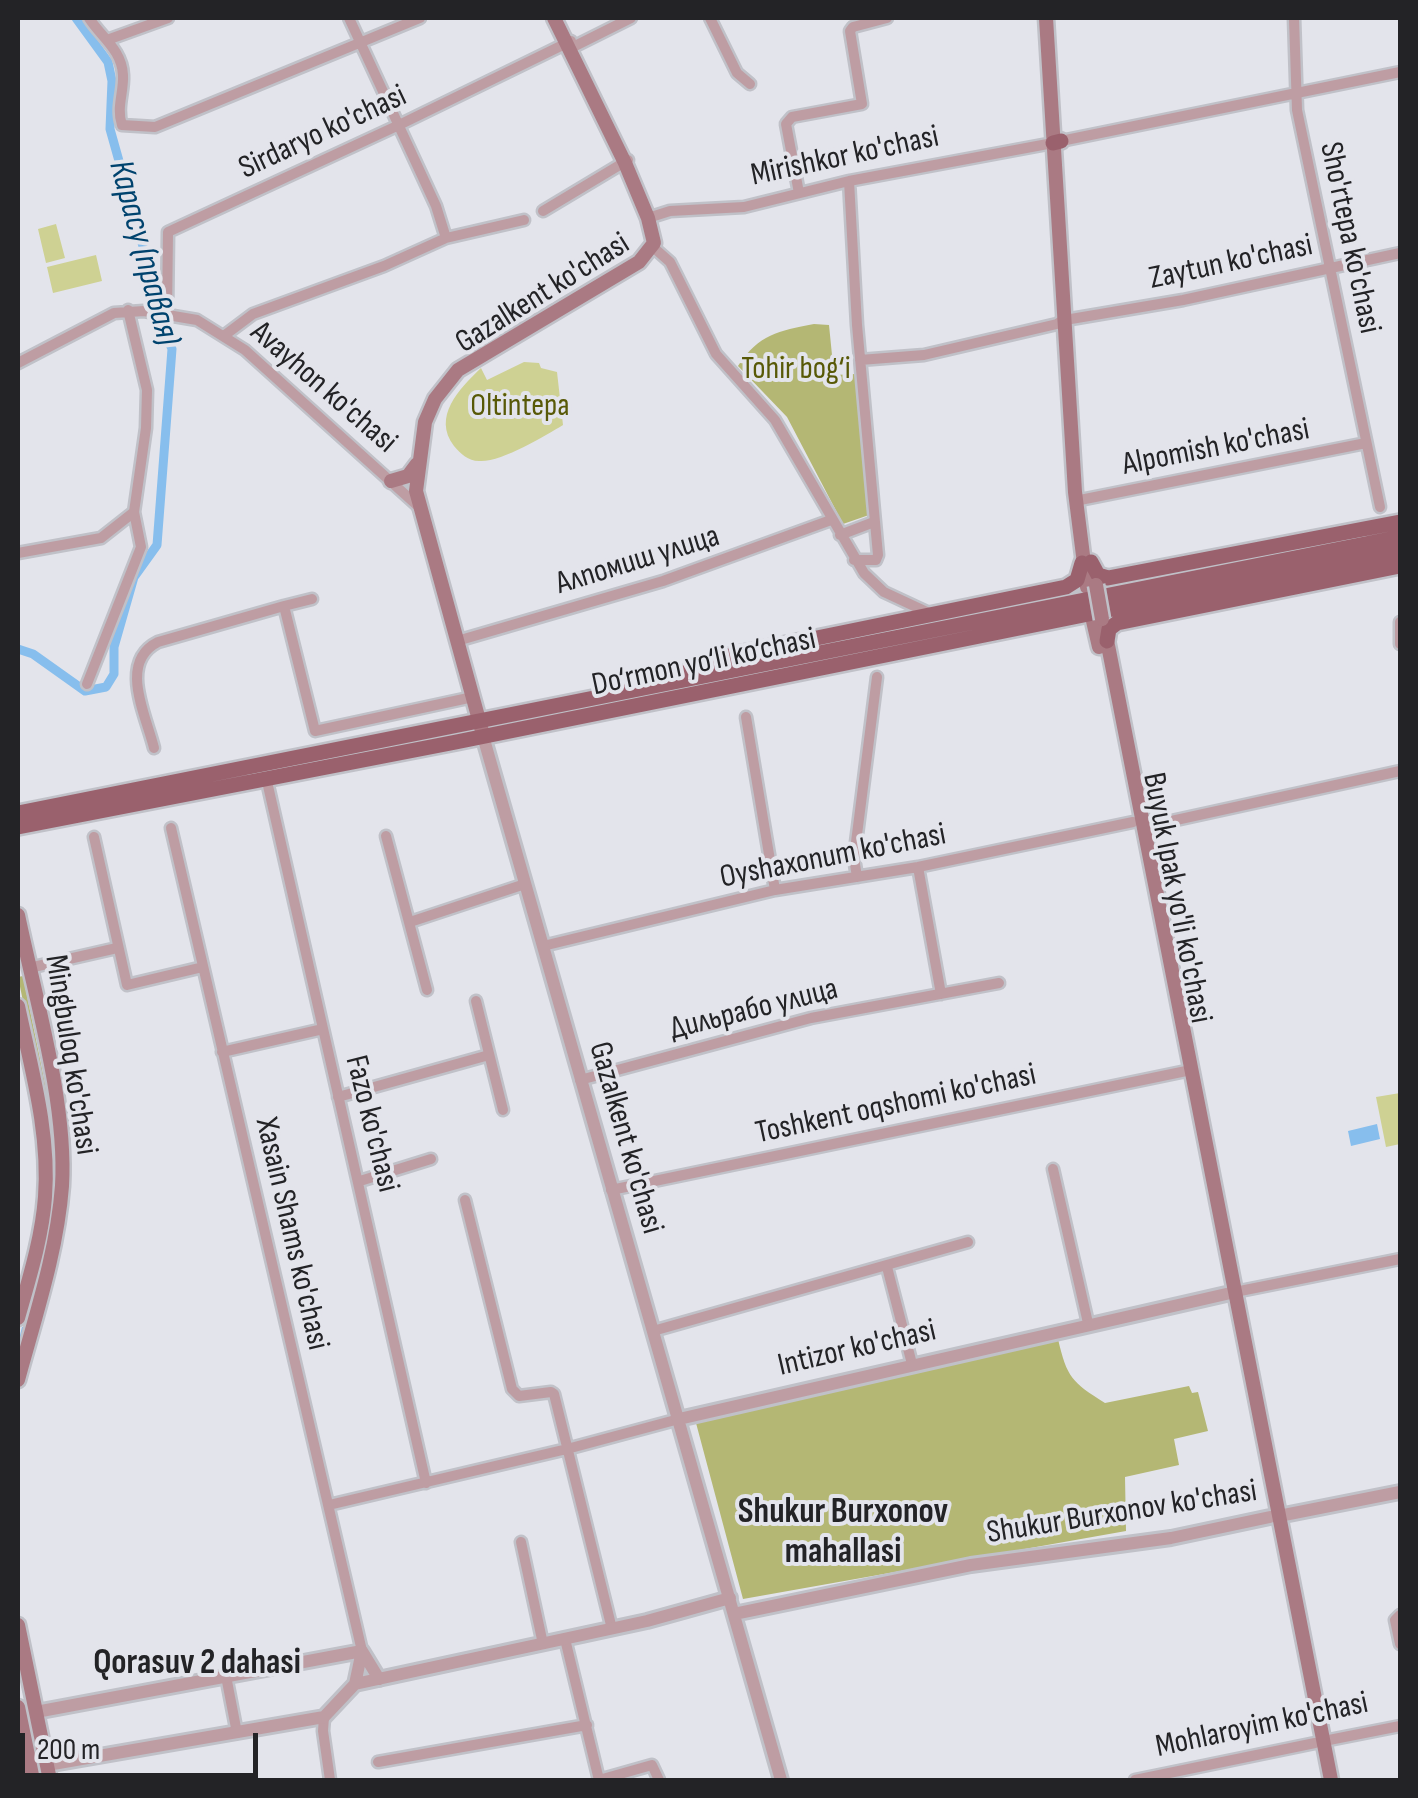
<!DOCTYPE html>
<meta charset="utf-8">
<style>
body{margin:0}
#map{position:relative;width:1418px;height:1798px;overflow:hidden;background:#e3e4eb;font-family:"Sofia Sans Condensed",sans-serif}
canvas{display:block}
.frame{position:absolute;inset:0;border:20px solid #232326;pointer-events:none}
.scale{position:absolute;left:20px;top:1733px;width:238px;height:45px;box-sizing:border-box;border:5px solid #232326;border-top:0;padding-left:12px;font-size:30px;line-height:35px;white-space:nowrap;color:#232326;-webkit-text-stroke:8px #e3e4eb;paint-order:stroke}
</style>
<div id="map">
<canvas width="1418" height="1798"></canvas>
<div class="frame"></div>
<div class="scale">200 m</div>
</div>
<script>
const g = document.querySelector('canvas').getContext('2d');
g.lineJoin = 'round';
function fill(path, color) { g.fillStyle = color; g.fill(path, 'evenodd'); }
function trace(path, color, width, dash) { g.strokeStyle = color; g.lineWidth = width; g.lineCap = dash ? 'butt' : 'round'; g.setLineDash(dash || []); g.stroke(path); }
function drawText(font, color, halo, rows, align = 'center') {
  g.font = font + ' "Sofia Sans Condensed",sans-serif'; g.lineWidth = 8; g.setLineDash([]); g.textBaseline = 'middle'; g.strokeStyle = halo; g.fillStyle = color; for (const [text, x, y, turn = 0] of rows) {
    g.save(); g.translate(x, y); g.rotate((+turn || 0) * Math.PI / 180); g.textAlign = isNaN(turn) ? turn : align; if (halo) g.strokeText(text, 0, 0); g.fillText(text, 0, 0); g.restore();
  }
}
fill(new Path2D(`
 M56 224 65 258 46 263 38 229Z
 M96 255 102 281 53 293 47 267Z
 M524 362 539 363 541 368 557 372 563 425C545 436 500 463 479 461 468 461 461 454 454 446 432 417 459 389 481 368L487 380Z
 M1400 1093V1144L1386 1147 1376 1097Z`), '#ced193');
fill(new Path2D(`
 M814 324 829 325 834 375 855 374 869 515 843 524 787 417 738 366C759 334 778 331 814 324Z
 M23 976 51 1113 55 1157 51 1158 44 1103 18 977Z
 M1058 1339C1067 1378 1072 1382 1105 1403L1189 1386 1192 1393 1198 1392 1208 1431 1174 1439 1179 1465 1125 1477 1126 1531 743 1599 696 1423Z`), '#b4b774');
fill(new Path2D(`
 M1377 1124 1380 1139 1351 1146 1348 1131Z`), '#87beed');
trace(new Path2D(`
 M18 1349 23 1328
 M18 1661 26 1702
 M31 1724 38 1758`), '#87beed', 2.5);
trace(new Path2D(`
 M18 649 33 654 85 691 106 687 114 674V647L134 577 157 545 172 349 151 302 144 250 110 129 112 81 108 62 76 18`), '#87beed', 9);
const minor = new Path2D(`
 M89 18C101 37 122 50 123 75 124 92 116 108 122 125L155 127 420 18
 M349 18 436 206 446 238
 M710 18 737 73 750 84
 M1294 18 1297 110 1380 507
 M107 40 168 18
 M569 49 631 18
 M1061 141 1400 72
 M849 181 857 325 878 555 876 560H854
 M799 193 786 124 792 117 862 104 850 31 853 27 887 18
 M543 211 628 160
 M648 218 670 211 744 207 849 181 1053 143
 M653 247 670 262 716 354 775 420 864 573 884 592 929 613
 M167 313 168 232 399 125 571 41
 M1071 319 1183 300 1400 253
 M225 335 253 314 384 266 446 238 524 220
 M860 360 924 355 1057 324 1063 320
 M18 363 114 313 144 311 197 320 245 350 419 507
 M1075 501 1366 443
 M840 535 874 522
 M18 553 101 538 134 512
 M284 606 312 599
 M1400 622V644
 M457 641 663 581 831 520
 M87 684 141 547 134 512 146 428 147 390 128 310
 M746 717 775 890
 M154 748C146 715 118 662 158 642L284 606 315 731 473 697
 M266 777 426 1483
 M1144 827 1400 771
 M171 828 362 1651
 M386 836 427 990
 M94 837 127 985 203 967
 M918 867 941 994
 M857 877 854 858 877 677
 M410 922 525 884
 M543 946 775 890 918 867 1133 822
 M29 968 117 948
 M476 1001 503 1110
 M222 1052 323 1029
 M580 1080 811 1018 999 983
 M338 1097 489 1055
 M1053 1169 1088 1323
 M360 1181 431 1159
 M611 1190 1191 1070
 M465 1200 512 1389 519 1396 551 1392 554 1394 612 1629
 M887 1267 912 1364
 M1235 1292 1400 1259
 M653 1331 968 1242
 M329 1505 567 1449 679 1419
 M521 1542 543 1644
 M1400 1615 1395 1620 1400 1644
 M565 1639 599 1780 652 1765 659 1780
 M226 1676 237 1733
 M324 1717 323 1731 330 1780
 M1324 1741 1400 1726
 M378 1762 587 1725
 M1135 1780 1315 1743`);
const tertiary = new Path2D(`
 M483 736 781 1780
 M679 1419 1235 1292
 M1279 1516 1400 1492
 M734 1614 971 1565 1171 1538 1270 1517
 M362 1651 379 1679
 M355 1684 647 1621 730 1598
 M36 1712 362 1651
 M47 1765 324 1717 355 1684 362 1651`);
const secondary = new Path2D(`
 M1046 18 1075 492 1087 587
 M391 481 408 476 417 464
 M1093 621 1099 647
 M1105 630 1331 1780
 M482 731 416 491 425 422 435 399 458 370 639 262 654 243 648 218 625 163 554 18
 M18 915C35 997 67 1103 62 1186 57 1252 35 1317 18 1380
 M18 1006C31 1068 50 1133 45 1197 42 1238 29 1279 18 1318
 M18 1625 50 1780
 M18 1707 33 1780`);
const primary = new Path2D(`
 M1053 143 1061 141
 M1091 562 1098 575 1108 578 1400 522
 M1107 641 1109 629 1117 623 1400 566
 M682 674 714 659 1066 587 1077 580 1082 563
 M18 813 1400 537
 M18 827 456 742 1400 551`);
trace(minor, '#c0c1c8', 15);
trace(tertiary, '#c0c1c8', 18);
trace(secondary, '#c0c1c8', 19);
trace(primary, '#c0c1c8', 20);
trace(minor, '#be9da3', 10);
trace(tertiary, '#be9da3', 12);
trace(secondary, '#aa7a83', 14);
trace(primary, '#9a616d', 15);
const secondaryBridge = new Path2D(`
 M1096 585 1102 619`);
trace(secondaryBridge, '#c0c1c8', 19, []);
trace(secondaryBridge, '#aa7a83', 14);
drawText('32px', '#232326', '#e3e4eb', [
 ["Sirdaryo ko'chasi",323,133,-25],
 ["Mirishkor ko'chasi",845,157,-12],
 ["Sho'rtepa ko'chasi",1349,238,78],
 ["Zaytun ko'chasi",1231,263,-12],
 ["Gazalkent ko'chasi",543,294,-32],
 ["Avayhon ko'chasi",323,388,41],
 ["Alpomish ko'chasi",1216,448,-11],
 ["Алпомиш улица",638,561,-17],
 ["Do‘rmon yo‘li ko‘chasi",704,663,-12],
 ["Oyshaxonum ko'chasi",833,857,-11],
 ["Buyuk Ipak yo'li ko'chasi",1176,898,79],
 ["Дильрабо улица",754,1010,-14],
 ["Mingbuloq ko'chasi",70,1055,81],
 ["Toshkent oqshomi ko'chasi",896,1105,-12],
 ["Fazo ko'chasi",371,1124,76],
 ["Gazalkent ko'chasi",625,1138,74],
 ["Xasain Shams ko'chasi",291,1234,77],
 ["Intizor ko'chasi",857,1349,-13],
 ["Shukur Burxonov ko'chasi",1122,1513,-9],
 ["Mohlaroyim ko'chasi",1262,1726,-12]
]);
drawText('32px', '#585907', '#e3e4eb', [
 ["Tohir bog‘i",796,370],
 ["Oltintepa",520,407]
]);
drawText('italic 35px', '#00436e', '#e3e4eb', [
 ["Карасу (правая)",143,253,75]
]);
drawText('bold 35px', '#232326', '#e3e4eb', [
 ["Shukur Burxonov",843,1513],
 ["mahallasi",843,1553],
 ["Qorasuv 2 dahasi",197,1664]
]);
</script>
